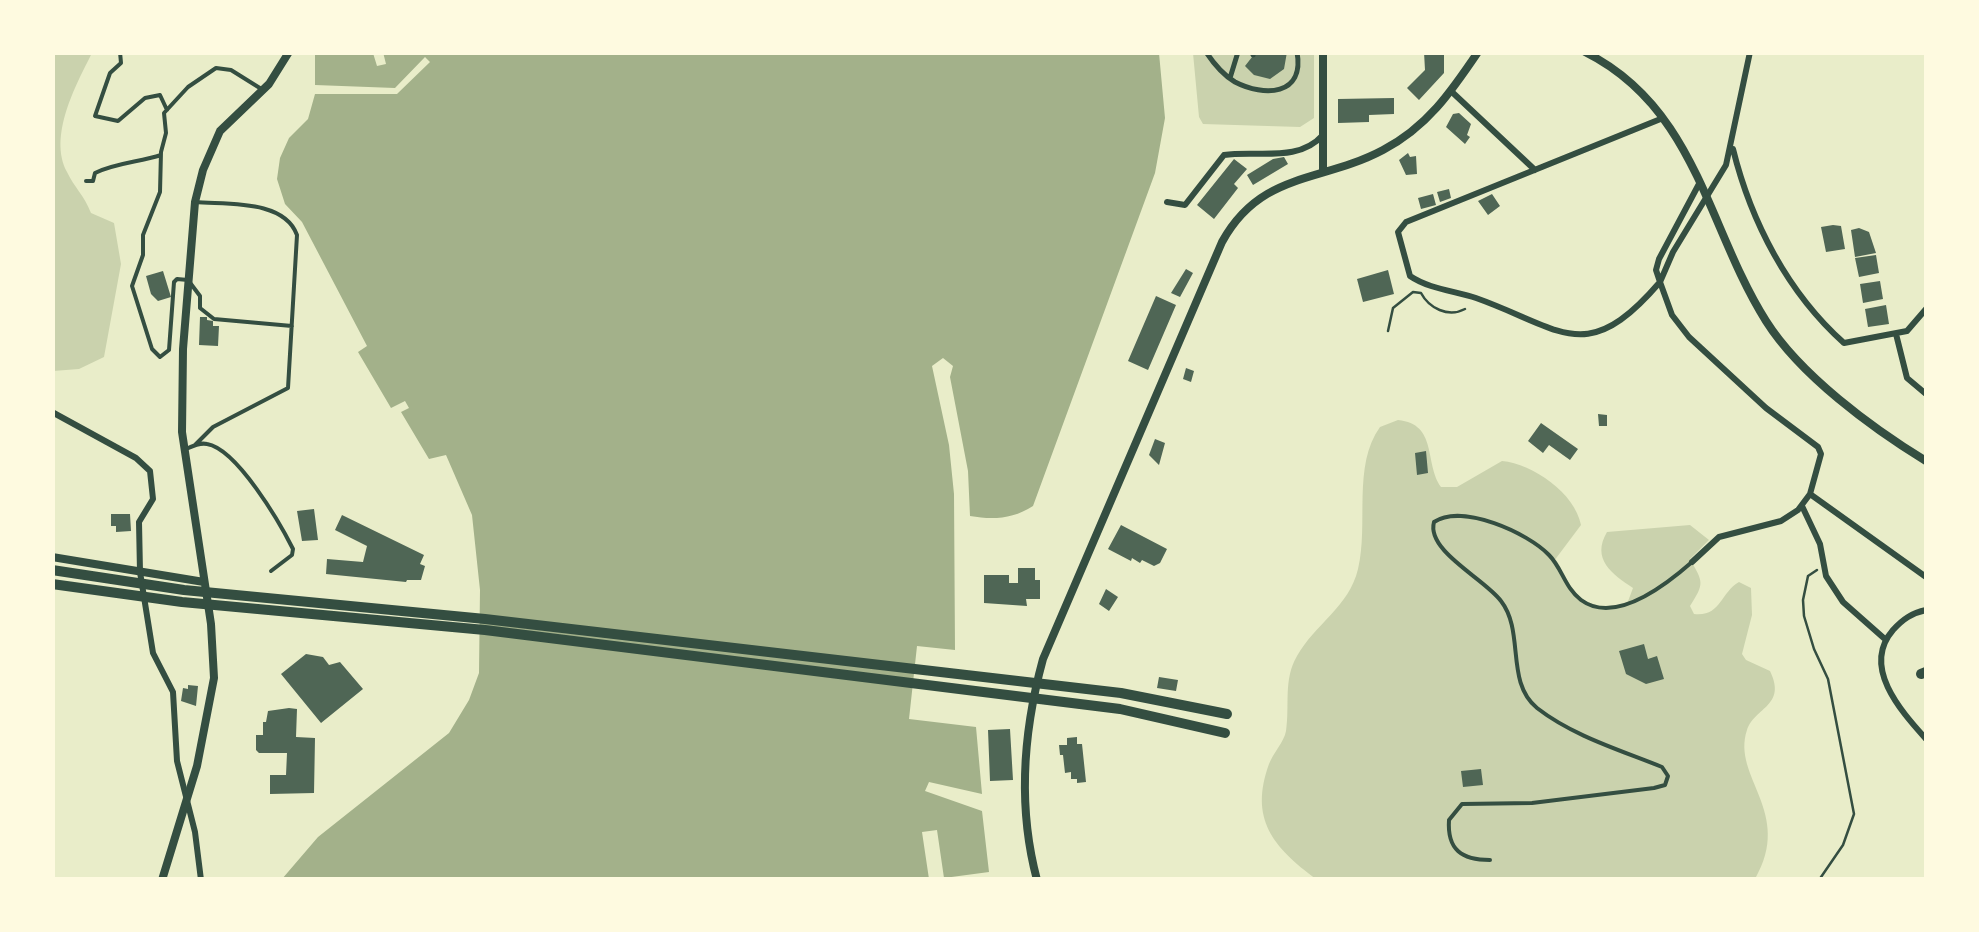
<!DOCTYPE html>
<style>
body{margin:0}
#map{position:relative;width:1979px;height:932px;overflow:hidden;background:#e9edc9;font-family:Merriweather,serif}
canvas{display:block}
.frame{position:absolute;inset:0;border:55px solid #fefae0;pointer-events:none}
</style>
<div id="map">
<canvas width="1979" height="932"></canvas>
<div class="frame"></div>
</div>
<script>
const g = document.querySelector('canvas').getContext('2d');
g.lineJoin = 'round';
function fill(path, color) { g.fillStyle = color; g.fill(path, 'evenodd'); }
function trace(path, color, width, dash) { g.strokeStyle = color; g.lineWidth = width; g.lineCap = dash ? 'butt' : 'round'; g.setLineDash(dash || []); g.stroke(path); }
fill(new Path2D(`
 M52 53H92C76 85 48 136 67 172 74 187 84 195 91 213L114 223 121 264 104 357 79 369 53 371Z
 M1193 53H1314V118L1300 127 1203 124 1199 117Z
 M1398 420C1438 424 1424 463 1441 487H1457L1502 461C1533 464 1575 493 1581 525L1554 561C1576 595 1582 612 1627 604L1633 588C1612 574 1591 559 1607 532L1690 525 1709 540 1690 559C1703 582 1705 583 1690 606L1694 614C1721 617 1720 593 1739 582L1751 588 1752 615 1742 654 1746 660 1770 671C1787 706 1755 707 1747 730 1731 777 1794 812 1755 879H1316C1273 847 1249 819 1269 764 1273 753 1284 742 1286 731 1290 705 1283 680 1297 656 1315 624 1349 607 1358 569 1369 524 1352 466 1380 427Z`), '#cad2ad');
fill(new Path2D(`
 M383 52 1159 53 1165 118 1155 173 1033 506C1013 519 993 520 970 516L968 471 950 377 953 366 943 358 932 366 949 445 954 494 955 650 917 646 909 719 976 727 982 794 929 782 925 791 982 811 989 872 944 878 937 830 922 832 929 879H282L318 837 449 733 469 700 479 673 480 590 472 515 446 455 429 459 401 412 409 408 405 401 391 408 358 352 367 346 302 222 285 204 277 179 280 158 289 138 308 119 315 94H397L430 62 425 57 395 88 315 85V53H373L377 66 386 64Z`), '#a3b18a');
fill(new Path2D(`
 M1256 52H1287L1284 69 1270 79 1254 75 1245 66Z
 M1424 52H1444V73L1419 100 1407 88 1425 70Z
 M1394 98V114L1369 115V122L1338 123V99Z
 M1459 113 1471 124 1467 135 1470 137 1465 144 1446 127 1453 114Z
 M1408 153 1410 157 1416 156 1417 174 1406 175 1399 160Z
 M1284 157 1288 164 1253 185 1247 175 1273 159Z
 M1234 159 1247 169 1234 184 1238 188 1214 219 1197 205Z
 M1449 189 1451 198 1440 202 1437 192Z
 M1433 194 1436 205 1421 209 1418 198Z
 M1492 194 1500 206 1488 215 1478 201Z
 M1833 225 1841 226 1845 249 1826 252 1821 227Z
 M1859 228 1869 232 1876 253 1855 257 1851 230Z
 M1876 255 1879 273 1859 277 1855 258Z
 M1186 269 1193 273 1180 297 1171 293Z
 M1388 270 1394 294 1363 302 1357 279Z
 M163 271 171 297 158 301 151 294 146 276Z
 M1880 281 1883 299 1863 303 1860 284Z
 M1156 296 1176 305 1148 370 1128 361Z
 M1886 305 1889 324 1868 327 1865 309Z
 M200 317H207V320L213 321V326H219L218 346 199 345Z
 M1186 368 1194 371 1191 382 1183 379Z
 M1598 414 1607 415V426H1599Z
 M1541 423 1578 449 1570 460 1549 445 1543 453 1528 441Z
 M1155 439 1165 443 1159 465 1149 455Z
 M1426 451 1428 473 1417 475 1415 453Z
 M314 509 318 540 302 541 297 511Z
 M111 514H130L131 531 116 532V526H111Z
 M342 515 424 555 420 564 425 566 421 580H407L406 582 326 574 327 559 363 562 367 546 335 530Z
 M1121 525 1167 549 1160 563 1154 566 1142 560 1140 563 1132 558 1131 561 1108 549Z
 M1018 568H1035V580H1040V599H1026L1027 606 984 603V575H1009V583H1018Z
 M1106 589 1118 597 1109 611 1099 604Z
 M1644 644 1648 659 1657 656 1664 679 1646 684 1626 674 1619 651Z
 M306 654 323 657 329 665 340 662 363 689 321 723 281 674Z
 M1159 677 1178 680 1176 691 1157 688Z
 M188 685 198 686 196 706 181 701 183 688 188 689Z
 M289 708 297 709 296 737 315 738 314 793 270 794V775H286L287 753H259L256 750V735H263V722H266L268 711Z
 M1010 729 1013 780 990 781 988 730Z
 M1077 737V744H1082L1086 782 1077 783V779H1071V772L1065 773 1063 755H1060L1059 745H1067V738Z
 M1481 769 1483 785 1463 787 1461 771Z`), '#4f6655');
trace(new Path2D(`
 M1388 331 1393 308 1413 292 1421 293C1429 308 1448 318 1465 309
 M1817 570 1808 576 1803 600 1804 616 1814 649 1828 679 1854 814 1843 845 1819 880`), '#344e41', 2.5);
trace(new Path2D(`
 M120 52 121 63 110 73 95 116 118 121 145 98 160 95 167 110
 M263 90 231 70 216 68 188 87 164 113 166 133 161 152 160 192 143 235V255L132 286 152 349 160 357 169 350 174 282 177 279 188 280 200 296V308L214 319 292 326
 M86 181H93L95 173C115 163 140 162 161 155
 M195 445 213 427 288 388 297 235C284 199 226 205 195 202
 M184 450C191 447 199 442 207 444 237 449 280 523 293 549L292 555 271 571
 M1490 860C1462 860 1447 850 1449 820L1462 804 1532 803 1654 788 1665 785 1668 776 1662 767C1620 750 1573 736 1537 708 1505 682 1525 632 1501 601 1485 579 1426 551 1434 522 1462 503 1528 533 1549 555 1562 568 1565 588 1581 600 1615 625 1667 584 1692 562`), '#344e41', 4);
trace(new Path2D(`
 M1206 52C1214 64 1223 75 1235 82 1264 97 1305 96 1297 52
 M1252 52 1253 55
 M1230 78 1238 52`), '#344e41', 5);
trace(new Path2D(`
 M1452 92 1535 170
 M1663 118 1406 222 1398 232 1410 276C1429 289 1455 291 1476 298 1563 329 1586 368 1660 282L1656 270 1659 259 1700 182
 M1733 149C1751 222 1788 293 1844 343L1907 331 1926 309
 M1167 202 1185 205 1224 155C1258 150 1298 163 1323 135
 M1896 334 1907 378 1926 394
 M52 412 136 458 150 471 153 499 139 522 140 572 153 653 173 692 177 761 195 832 201 880
 M1810 494 1926 577
 M1802 506 1820 544 1826 576 1843 602 1886 640
 M1692 562 1719 537 1781 521 1798 510 1810 494 1821 454 1818 447 1766 408 1689 337 1672 315 1660 282 1673 252 1726 165 1750 52
 M1926 610C1912 613 1903 619 1893 630 1861 667 1901 711 1926 739`), '#344e41', 6);
trace(new Path2D(`
 M1323 52V171
 M1585 52C1697 108 1707 228 1766 321 1800 375 1872 428 1926 461
 M52 557 204 582
 M162 880 197 766 214 678 211 624 182 432 183 349 195 202 203 170 220 131 269 84 289 52
 M1037 880C1017 805 1023 732 1043 659L1222 242C1261 171 1321 183 1383 150 1427 127 1451 92 1478 52`), '#344e41', 8);
trace(new Path2D(`
 M52 570 184 590 485 619 1121 693 1227 714
 M52 584 182 602 485 630 1120 709 1225 733
 M1921 674 1926 672`), '#344e41', 10);
</script>
